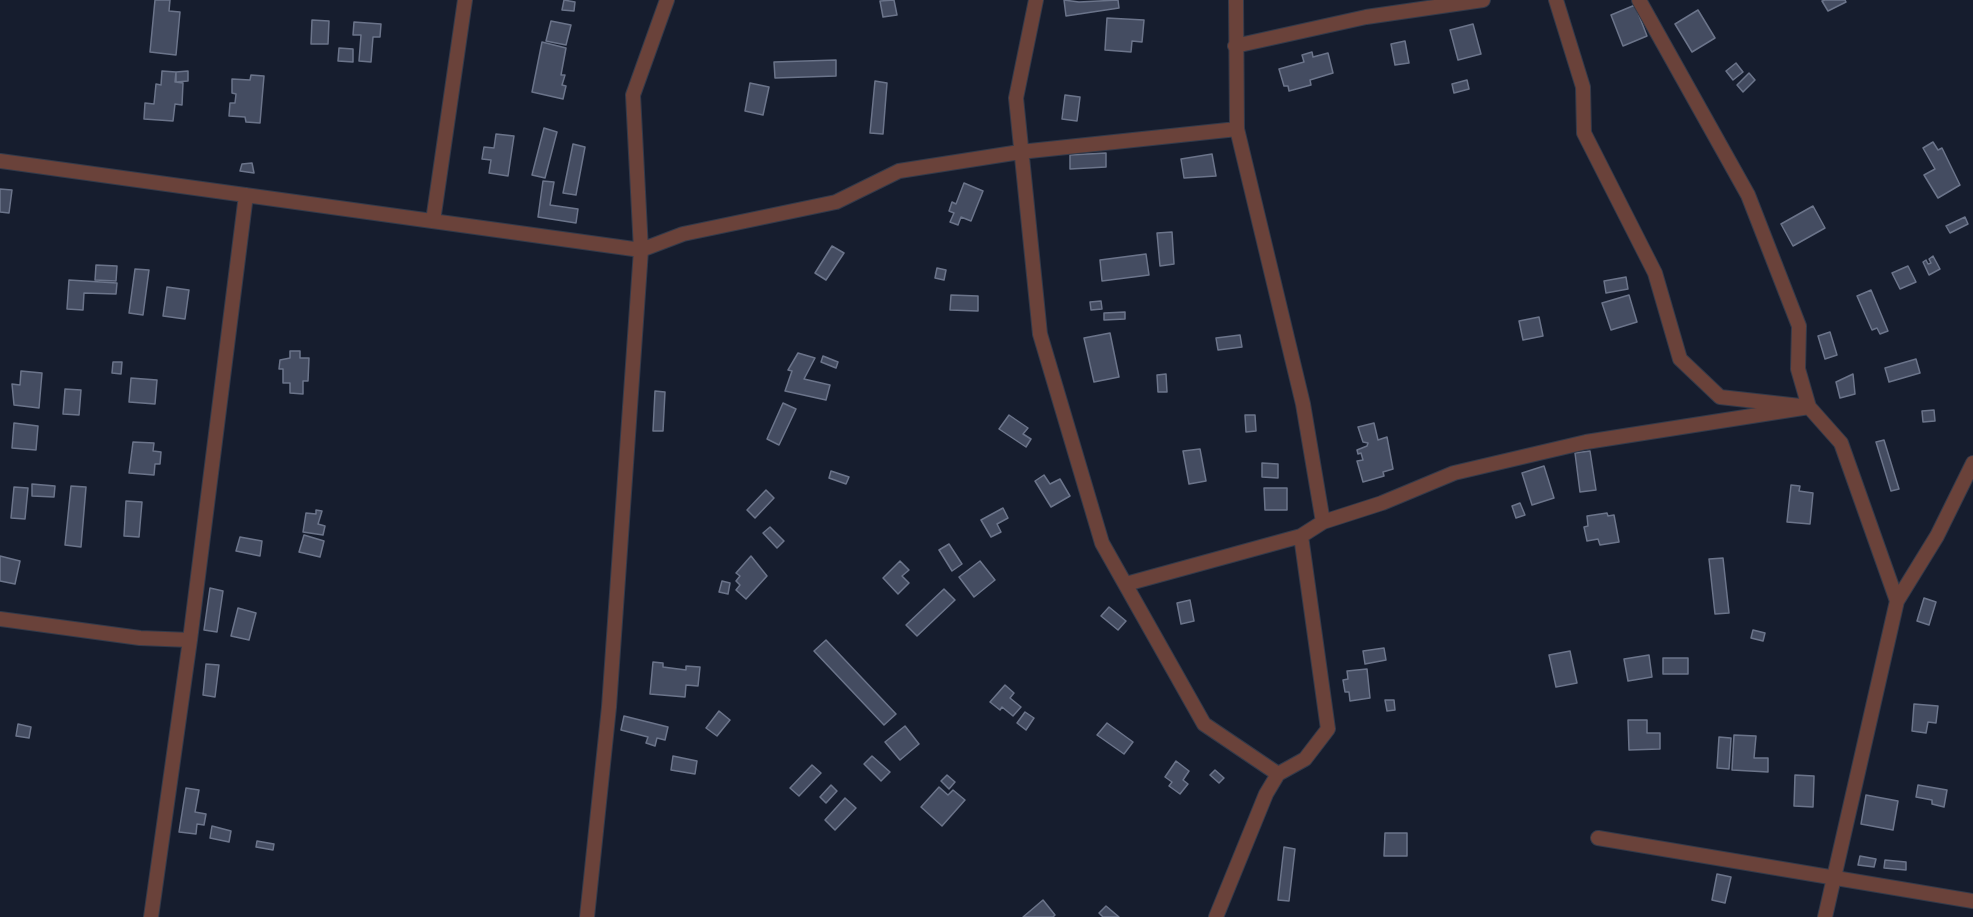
<!DOCTYPE html>
<style>
body{margin:0}
canvas{display:block;background:#161d2e}
</style>
<canvas width="1973" height="917"></canvas>
<script>
const g = document.querySelector('canvas').getContext('2d');
g.lineJoin = 'round';
function fill(path, color) { g.fillStyle = color; g.fill(path, 'evenodd'); }
function trace(path, color, width, dash) { g.strokeStyle = color; g.lineWidth = width; g.lineCap = dash ? 'butt' : 'round'; g.setLineDash(dash || []); g.stroke(path); }
const building = new Path2D(`
 M155 0H170L169 11 180 12 176 55 150 52Z
 M564 0 575 2 574 11 562 10Z
 M894 0 897 15 883 17 880 1Z
 M1064 0 1079 2 1118 0 1119 8 1066 16Z
 M1825 0H1845L1846 2 1828 11 1822 1Z
 M1635 5 1647 36 1623 46 1611 15Z
 M1698 10 1715 38 1692 52 1675 24Z
 M1107 18 1144 20 1142 42 1132 41 1131 52 1105 50Z
 M312 20 329 21 328 44H311Z
 M551 21 571 25 566 45 546 41Z
 M354 22 381 24 380 37H373L371 62 359 61 361 35H353Z
 M1473 24 1481 54 1458 60 1450 30Z
 M1405 41 1409 63 1395 65 1391 44Z
 M542 42 566 48 561 75H565L562 85 566 86 563 99 532 92Z
 M339 48 353 49V62L338 61Z
 M1312 52 1313 57 1328 53 1333 73 1310 80 1311 85 1289 91 1288 86H1284L1279 69 1304 62 1302 55Z
 M836 60V76L775 78 774 62Z
 M1736 63 1743 72 1733 80 1726 71Z
 M162 71 176 72 175 82 183 83 182 105 175 104 173 121 144 119 145 103 154 104 156 84 161 85Z
 M188 71V81L176 82V72Z
 M1749 73 1755 80 1743 92 1737 85Z
 M251 75 264 76 260 123 246 122 245 117 229 116 230 103H235L236 94 232 93V79L250 80Z
 M1467 80 1469 89 1454 93 1452 84Z
 M875 81 887 83 883 134 870 133Z
 M750 83 769 87 763 115 745 111Z
 M1065 95 1080 97 1077 121 1062 119Z
 M544 128 557 132 545 178 532 175Z
 M496 134 514 136 508 176 489 173 491 160 482 159 484 147 494 148Z
 M1933 142 1938 150 1942 148 1960 185 1938 198 1924 175 1935 169 1923 148Z
 M573 144 585 147 576 195 563 193Z
 M1106 153V167L1070 169V155Z
 M1212 154 1216 176 1184 178 1181 159Z
 M252 163 254 173 240 171 242 164Z
 M543 181 554 182 550 205 578 209 576 223 538 217Z
 M964 183 983 191 971 221 961 217 958 225 950 222 954 213 949 211 952 202 956 204Z
 M0 189 12 190 9 213 0 212Z
 M1813 206 1825 228 1793 246 1781 224Z
 M1965 217 1968 224 1950 233 1946 226Z
 M1172 232 1174 264 1160 266 1157 233Z
 M832 246 844 253 826 280 815 273Z
 M1146 254 1149 275 1102 281 1100 260Z
 M1933 256 1940 269 1929 275 1923 262 1926 260 1928 264 1931 263 1929 259Z
 M96 265 117 266 116 281 95 280Z
 M1908 266 1916 282 1900 289 1892 273Z
 M937 268 946 270 944 280 935 278Z
 M135 269 149 270 143 315 129 313Z
 M1626 277 1628 289 1606 293 1604 281Z
 M69 280 117 283 116 294 84 293 83 310 67 309Z
 M167 287 189 290 185 319 163 316Z
 M1871 290 1888 331 1880 334 1877 328 1872 330 1857 296Z
 M951 295 978 296V311L950 310Z
 M1629 295 1637 322 1611 330 1602 303Z
 M1101 301 1102 309 1091 310 1090 302Z
 M1125 312V319L1104 320V313Z
 M1539 317 1543 336 1523 340 1519 321Z
 M1830 332 1837 355 1825 359 1818 336Z
 M1110 333 1119 377 1094 382 1084 338Z
 M1240 335 1242 347 1218 350 1216 338Z
 M290 351H300V358H309L308 381H303V394L290 393V383H283V369H279L280 360 290 358Z
 M798 353 815 358 804 379 830 385 826 400 785 391 792 371 788 370Z
 M823 356 838 362 836 368 821 362Z
 M1916 359 1920 373 1889 382 1885 368Z
 M113 362H122L121 374 112 373Z
 M21 371 42 373 39 408 14 405 12 384 20 385Z
 M1166 374 1167 392H1158L1157 375Z
 M1853 374 1855 394 1840 398 1836 382Z
 M131 378 157 380 155 404 129 402Z
 M65 389 81 390 79 415 63 414Z
 M655 391 665 392 663 431H653Z
 M783 403 796 409 779 445 767 439Z
 M1934 410 1935 421 1923 422 1922 411Z
 M1009 415 1028 428 1023 434 1031 439 1026 447 999 429Z
 M1245 415H1255L1256 431 1246 432Z
 M14 423 38 426 36 450 12 448Z
 M1374 423 1378 440 1387 437 1393 469 1383 472 1384 476 1363 482 1357 461 1363 460 1361 453 1358 454 1357 450 1367 446 1368 443 1363 442 1358 427Z
 M1884 440 1899 489 1891 491 1876 442Z
 M133 442 154 443 153 451 161 452 160 464H155L154 475 129 473Z
 M1200 449 1206 481 1189 484 1183 451Z
 M1590 451 1596 490 1580 492 1575 453Z
 M1262 463 1278 464V478L1262 477Z
 M1544 466 1554 498 1532 505 1522 473Z
 M831 471 849 477 846 484 829 478Z
 M1044 475 1050 484 1060 479 1070 496 1051 507 1035 481Z
 M32 484 55 486 54 497 32 496Z
 M1791 485 1800 486 1799 491 1813 493 1810 524 1787 522Z
 M71 486 86 487 81 547 65 545Z
 M14 487 28 488 25 519 11 518Z
 M1264 488H1287V510H1265Z
 M766 490 774 498 755 518 747 510Z
 M126 501 142 502 139 537 124 536Z
 M1520 503 1525 515 1516 518 1512 506Z
 M1003 508 1008 518 997 524 1001 532 991 537 981 520Z
 M316 510 322 511 318 524 325 526 323 535 303 532 306 513 316 514Z
 M1607 513 1608 516 1614 515 1619 542 1600 545 1598 539 1587 541 1584 527 1588 526 1587 516Z
 M770 527 784 541 777 548 763 533Z
 M304 535 324 541 320 557 299 552Z
 M240 537 262 541 260 556 236 551Z
 M949 544 962 564 952 571 939 550Z
 M0 556 20 561 15 584 0 581Z
 M751 556 767 576 746 599 736 590 740 585 736 581 740 576 736 573Z
 M1723 558 1729 613 1715 614 1709 559Z
 M900 561 909 570 902 576 909 583 898 594 883 578Z
 M980 561 995 580 974 597 959 577Z
 M722 581 730 583 728 594 719 592Z
 M210 588 223 591 217 632 204 630Z
 M944 589 955 600 917 636 906 625Z
 M1924 598 1936 602 1929 625 1917 621Z
 M1190 600 1194 621 1181 624 1177 603Z
 M1109 607 1126 621 1118 630 1101 616Z
 M238 608 256 613 249 640 231 636Z
 M1753 630 1765 633 1763 641 1751 638Z
 M826 640 896 714 884 725 814 651Z
 M1384 648 1386 660 1365 664 1363 651Z
 M1570 651 1577 683 1556 687 1549 655Z
 M1649 655 1652 677 1628 681 1624 659Z
 M1663 658H1688V674H1663Z
 M653 662 663 663V667L686 670V666L700 667 698 686 686 685 685 697 650 694Z
 M206 664 219 665 215 697 203 695Z
 M1367 669 1370 698 1350 701 1349 692H1345L1343 680 1348 679 1347 671Z
 M1005 685 1014 693 1010 698 1021 707 1013 716 1002 707 1000 710 990 702Z
 M1385 700H1394L1395 710 1387 711Z
 M1914 704 1938 706 1936 723 1928 722 1926 733 1912 731Z
 M719 711 730 720 717 736 706 728Z
 M1025 712 1034 718 1026 730 1017 723Z
 M624 716 668 727 665 740 657 738 655 746 646 743 648 737 621 730Z
 M1628 720H1647V733H1660V749L1629 750Z
 M1107 723 1133 742 1124 754 1097 735Z
 M18 724 31 727 29 738 16 736Z
 M905 726 919 744 900 760 885 742Z
 M1734 735 1756 736 1754 758H1768V772L1732 770Z
 M1719 737 1731 738 1729 769 1717 768Z
 M673 756 697 761 695 774 671 770Z
 M872 756 890 772 881 781 864 764Z
 M1176 761 1189 771 1183 780 1188 784 1180 794 1169 786 1172 782 1165 777Z
 M812 765 821 773 799 796 790 788Z
 M1215 770 1224 778 1219 783 1210 775Z
 M947 775 955 782 949 789 941 781Z
 M1795 775 1814 776 1813 807 1794 806Z
 M831 785 837 791 826 803 820 797Z
 M1918 785 1947 790 1944 807 1932 804V800L1916 797Z
 M939 787 948 795 953 790 965 800 942 826 921 807Z
 M186 788 199 790 195 812 206 814 204 825 197 824 196 834 179 832Z
 M1866 795 1898 801 1893 830 1861 824Z
 M845 798 856 808 835 830 825 820Z
 M212 826 231 831 229 842 210 838Z
 M1385 833H1407V856H1384Z
 M257 841 274 844 273 850 256 847Z
 M1284 847 1295 849 1289 901 1278 900Z
 M1860 856 1876 859 1874 867 1858 865Z
 M1885 860 1906 862V870L1884 868Z
 M1717 874 1731 877 1725 903 1712 900Z
 M1043 900 1055 915 1053 917H1023Z
 M1106 906 1119 917H1103L1099 913Z`);
fill(building, '#444c61');
trace(building, '#6b748a', 1.5);
const street = new Path2D(`
 M1036 0 1016 98 1040 334 1102 543 1204 724 1278 774
 M1236 0 1237 129 1303 404 1323 522
 M1556 0 1583 87 1584 133 1655 273 1680 359 1720 397 1809 407 1841 443 1897 601
 M1235 46 1366 17 1483 0
 M0 161 641 250 683 234 836 202 899 171 1020 152 1237 129
 M433 221 465 0
 M1126 584 1301 536 1323 522 1382 503 1454 473 1586 442 1809 407 1798 369 1799 326 1748 195 1639 0
 M0 619 140 638 190 640
 M1598 838 1973 901
 M151 917 190 640 246 195
 M587 917 609 707 641 250 633 95 667 0
 M1216 917 1266 794 1278 774 1305 759 1328 729 1301 536
 M1825 917 1897 601 1937 536 1973 463`);
trace(street, '#333a4a', 16);
trace(street, '#6a423a', 14);
</script>
